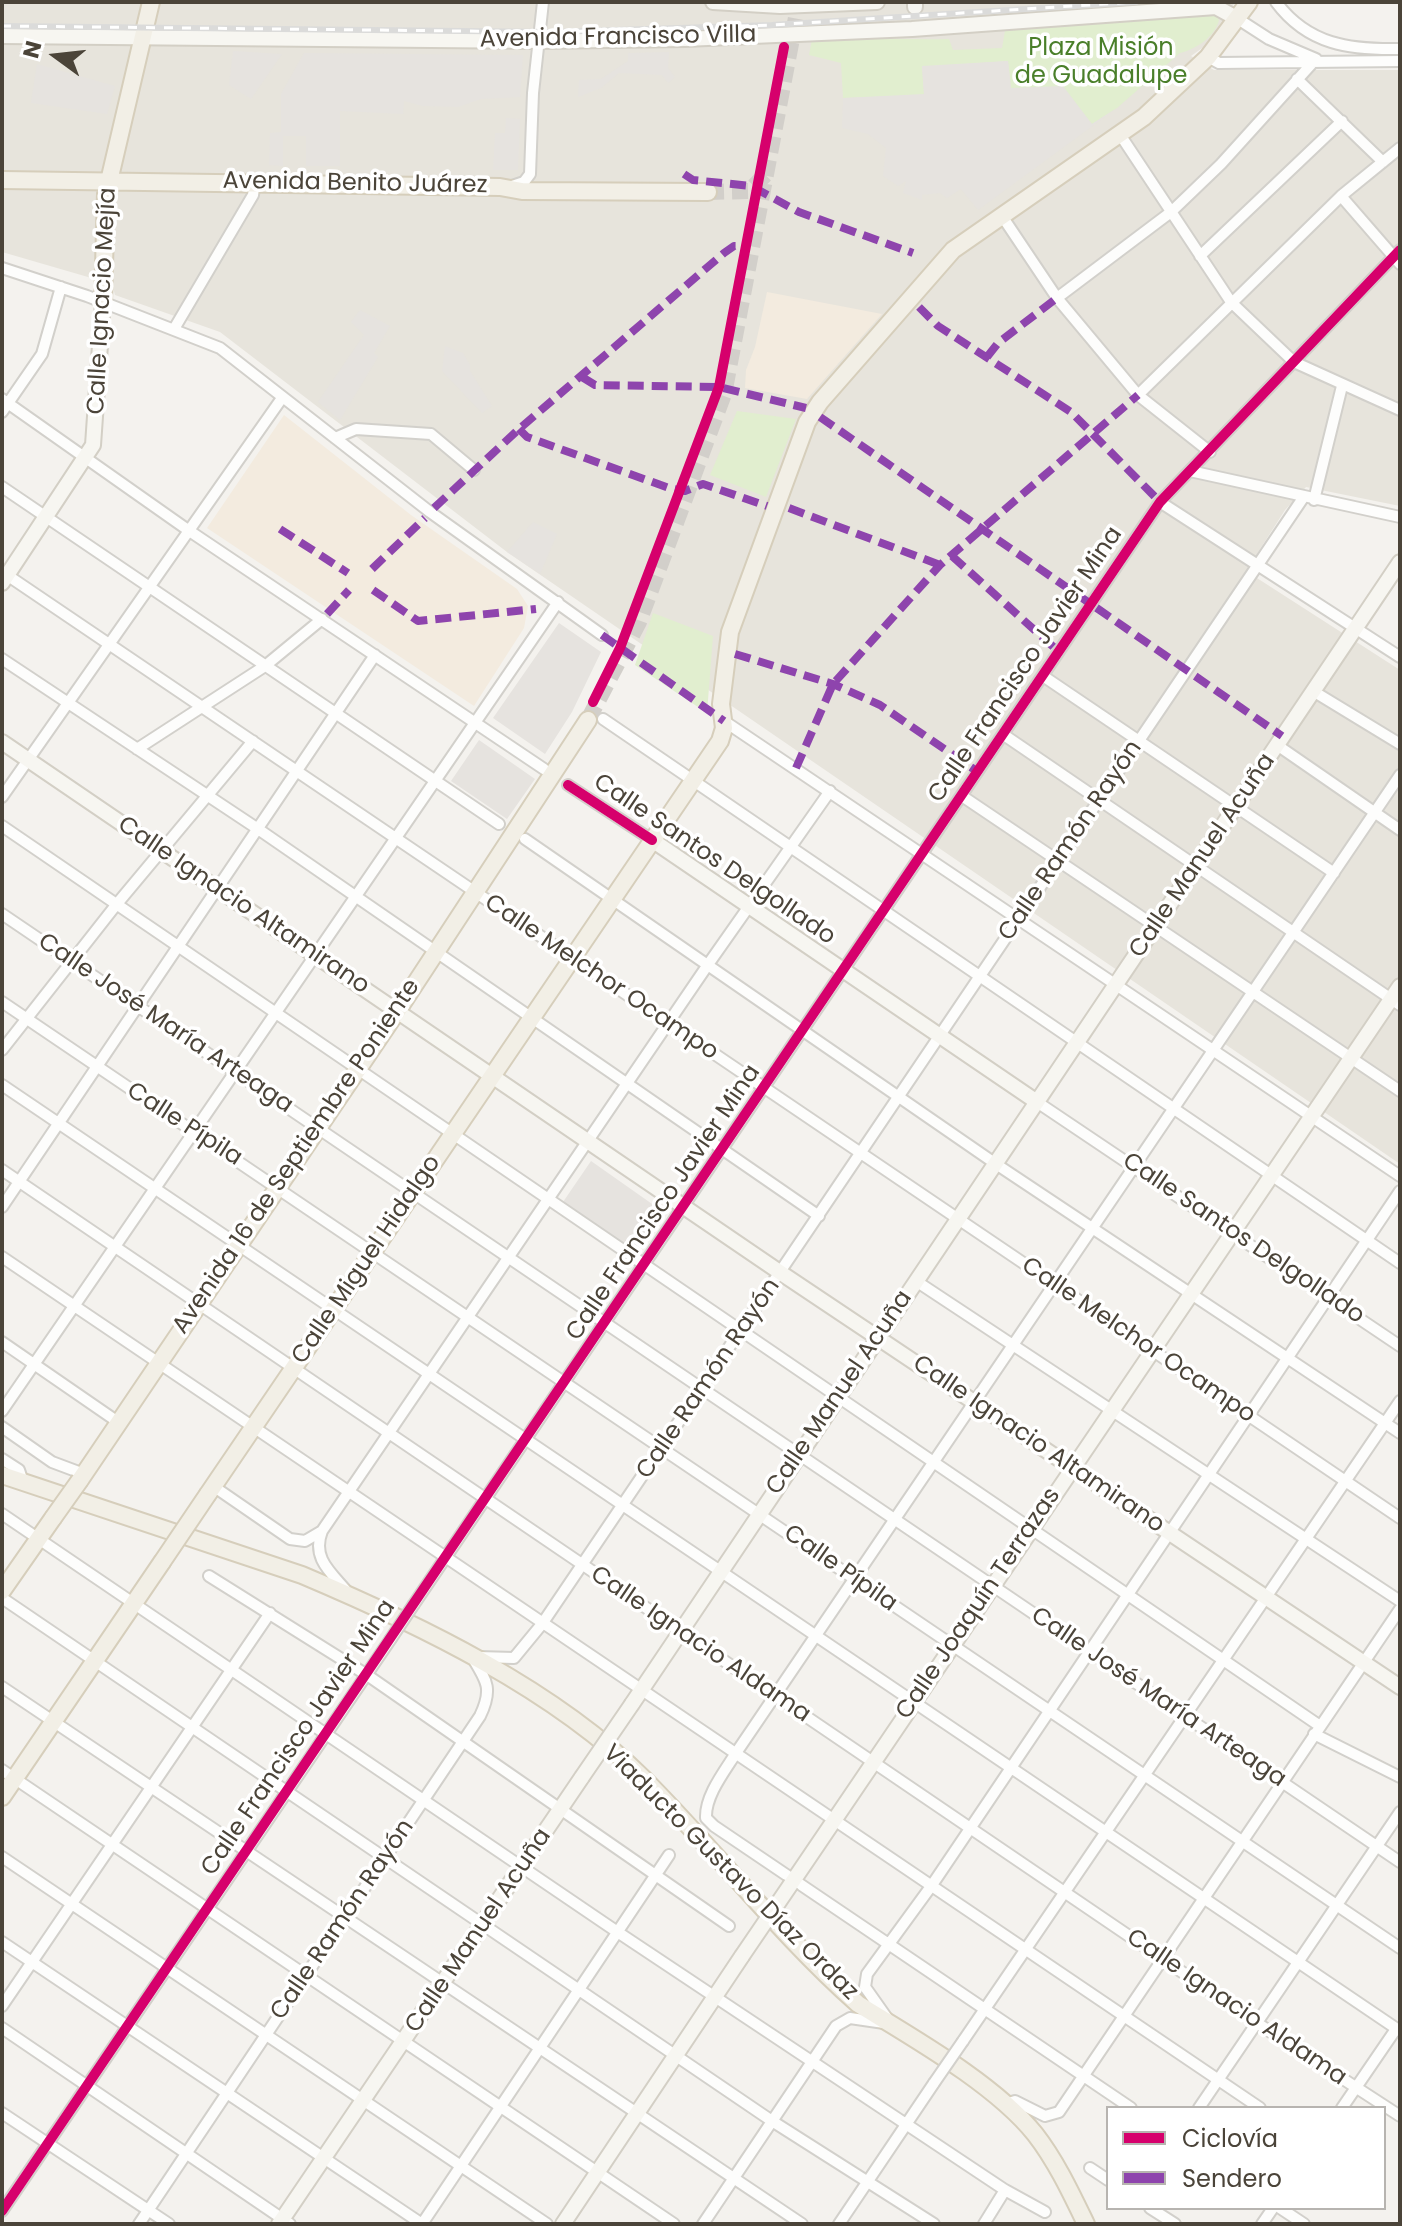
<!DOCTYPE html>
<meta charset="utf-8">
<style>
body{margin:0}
#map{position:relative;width:1402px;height:2226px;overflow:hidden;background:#f4f2ee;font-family:Poppins,sans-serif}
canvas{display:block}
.frame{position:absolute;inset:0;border:4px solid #4b4439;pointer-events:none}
.legend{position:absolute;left:1106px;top:2106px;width:280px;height:104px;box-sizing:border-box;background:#fff;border:2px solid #b7b4b0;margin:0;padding:10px 14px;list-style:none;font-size:24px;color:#4b4439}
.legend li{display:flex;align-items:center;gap:16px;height:40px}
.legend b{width:40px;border:2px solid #b7b4b0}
.north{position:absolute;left:16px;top:16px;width:80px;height:80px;-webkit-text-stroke:6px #fff;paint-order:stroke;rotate:285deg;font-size:22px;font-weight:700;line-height:32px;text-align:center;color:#4b4439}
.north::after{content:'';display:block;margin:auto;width:28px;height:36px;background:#4b4439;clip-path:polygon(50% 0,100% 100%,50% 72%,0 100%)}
</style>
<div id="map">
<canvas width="1402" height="2226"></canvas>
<div class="frame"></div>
<ul class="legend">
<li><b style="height:10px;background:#d6006c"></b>Ciclovía</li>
<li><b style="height:10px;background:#8e44ad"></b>Sendero</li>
</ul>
<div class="north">N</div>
</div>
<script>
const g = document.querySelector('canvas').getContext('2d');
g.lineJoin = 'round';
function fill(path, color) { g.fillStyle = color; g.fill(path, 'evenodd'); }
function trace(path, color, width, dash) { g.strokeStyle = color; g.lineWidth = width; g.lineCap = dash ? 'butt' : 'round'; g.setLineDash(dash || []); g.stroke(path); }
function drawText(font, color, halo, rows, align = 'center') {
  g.font = font + ' Poppins,sans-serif'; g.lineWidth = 7; g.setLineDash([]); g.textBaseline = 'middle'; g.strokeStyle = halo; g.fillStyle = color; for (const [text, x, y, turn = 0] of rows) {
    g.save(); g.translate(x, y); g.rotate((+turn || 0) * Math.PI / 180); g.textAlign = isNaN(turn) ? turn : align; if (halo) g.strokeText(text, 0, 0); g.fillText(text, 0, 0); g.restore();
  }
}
fill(new Path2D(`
 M2 2H1235L1212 41 1191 56 1214 70H1400V506L1306 487 1285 510 1246 571 1400 670V1164L507 552 220 332 115 295 112 284 2 252Z`), '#e7e4dc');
fill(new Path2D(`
 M767 292 882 314 807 399 745 388 746 370 755 347Z
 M284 415 411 515 517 589 528 606 524 628 474 706 207 528Z`), '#f3ebdf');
fill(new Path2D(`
 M1208 13 1216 15 1219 20C1215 37 1196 49 1180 53L1117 108 1092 124 1011 88 1008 61 922 67 924 95 843 98 841 63 809 55 812 39C858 37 903 40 949 39L953 50 1002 48 1005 31 1050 27 1070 22Z
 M737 411 796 419 766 497 710 475Z
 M653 613 713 636 707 713 635 665Z`), '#e1eecf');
fill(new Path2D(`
 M233 51 282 54 251 99 229 85Z
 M669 52 668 68 675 77 668 83 662 75 619 73 601 88 578 97 579 80 601 79 628 61V53Z
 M304 53 523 55 520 97 481 99 458 107 422 106 404 101 403 114 340 111V166H306V136H283V166L269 165 270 133 281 132V94Z
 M1008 61 1011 88 1063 86 1092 124 1117 108 978 210 961 189 947 198 940 193 922 195V200L903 193 906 181 898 186 883 176 886 148 868 134 842 128 843 98 924 94 922 66Z
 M37 64 115 86 107 114 31 103Z
 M506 118 520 119 518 170H493L495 133H505Z
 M360 310 390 326 374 353 378 357 340 420 318 402 364 335 351 322Z
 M445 346 463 353 470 365V371L492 406 482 413 442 371Z
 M533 522 557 534 540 574 507 552Z
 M559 623 601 652 572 712 545 754 493 718Z
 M479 740 535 779 507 819 451 781Z
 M591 1161 655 1206 657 1213 634 1250 563 1202Z`), '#e6e3df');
trace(new Path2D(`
 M708 192 749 191 767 173
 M588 720 639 622 724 394 799 2`), '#d2cfca', 16, [16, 8]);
const street = new Path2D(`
 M1276 2C1308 45 1350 50 1400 49
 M1208 57 1219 63 1400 61
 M1297 79 1383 162
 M1121 136 1231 302 1294 362 1400 410
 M509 187 524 182 530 174 533 93 543 2
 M1341 196 1400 264
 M1002 216 1057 298 1138 395 1210 452
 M1200 256 1342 121
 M2 268 87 296 220 348 430 512 602 635
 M1057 298 1171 212 1221 164 1316 59 1269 39 1238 19
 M174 329 253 195 255 182
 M1138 395 1341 196 1400 148
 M2 399 188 530 544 769
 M2 412 42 354 61 287
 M335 438 356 429 431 434 474 470
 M1190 471 1400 517
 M2 487 499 824
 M1314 500 1342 386
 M1160 502 1400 657
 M4 573 1400 1518
 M2 659 258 829 819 1216
 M1043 676 1334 873
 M1313 691 1400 744
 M603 719 1400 1263
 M724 721 1400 1176
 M1004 735 1400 1005
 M1277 745 1400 830
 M137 749 265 666 322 619
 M568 785 652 840
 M962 796 1400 1091
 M2 797 282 398
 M2 826 1320 1726
 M525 839 996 1164 1400 1433
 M2 914 1400 1862
 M2 1002 1400 1948
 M2 1050 116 905 253 741
 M2 1085 1400 2031
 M1037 1102 1400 1346
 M2 1170 1257 2023 1400 2116
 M2 1207 375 655
 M2 1257 1260 2108
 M916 1281 1400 1601
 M2 1342 118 1422
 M2 1411 558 602
 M2 1427 52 1462 84 1474
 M2 1459 19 1470 23 1482
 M213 1486 290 1539 305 1541 322 1531 707 966 830 791
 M2 1514 616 1931 1005 2190 1045 2212
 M322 1531C311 1559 332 1573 349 1594
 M209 1576 367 1675 729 1926
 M2 1598 772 2121 934 2224
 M414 1604 1160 502 1400 250
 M478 1657 514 1658 542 1624 1303 498
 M2 1687 802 2224
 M1314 1734 1400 1777
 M2 1770 674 2224
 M2 1857 547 2224
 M2 1942 422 2224 669 1855
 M2 2006 270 1613
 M889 2021 865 1987 867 1974 932 1885 1400 1191
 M2 2028 290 2224
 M963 2041 1400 1401
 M1005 2104 1015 2101 1045 2116 1059 2112 1400 1609
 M1131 2108 714 1826 706 1818C705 1796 724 1772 736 1753L1400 775
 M1199 2108 1400 1812
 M1342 2108 1396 2029
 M2 2113 169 2224
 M1090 2168 1108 2180
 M1150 2208 1175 2224
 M1280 2208 1304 2224
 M2 2211 390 1640
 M139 2224 480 1716C493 1689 487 1681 472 1657
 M703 2224 836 2026 850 2018 884 2023
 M839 2224 934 2083
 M984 2224 1005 2190
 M1262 2224 1273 2208`);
const secondary = new Path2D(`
 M713 2 780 6 877 2
 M915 7V2
 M2 36 538 41 685 39 912 29 1216 7 1238 19
 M2 583 93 445 103 302
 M2 742 781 1273 1400 1687
 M652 840 1037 1102
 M632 1704 1400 562
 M791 1884 1400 986
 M279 2224 582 1777
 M563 2224 742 1956`);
const primary = new Path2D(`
 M2 180 500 187 522 191 708 192
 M103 302 106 194 151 2
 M2 1475 302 1575C418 1624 554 1689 644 1779 718 1853 780 1935 858 2004 913 2038 995 2084 1035 2134 1056 2161 1071 2193 1086 2224
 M80 1480 398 1010 588 720
 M208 1494 720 741 724 728 721 704 730 632 807 422 820 402 953 250 1144 117 1208 57 1249 2
 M2 1591 53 1518
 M2 1797 162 1562`);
trace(street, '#d2d0cb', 14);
trace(secondary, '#d3cfc5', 18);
trace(primary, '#d6cebb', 20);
trace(street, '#fdfdfc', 10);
trace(secondary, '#f7f6f1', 14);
trace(primary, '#f2efe6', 16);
const rail = new Path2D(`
 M2 26 554 32 772 25 1136 2`);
trace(rail, '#dbdbda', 6);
trace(rail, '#fff', 3, [9]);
const streetBridge = new Path2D(`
 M390 1640 414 1604
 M934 2083 963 2041`);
const secondaryBridge = new Path2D(`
 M582 1777 632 1704
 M742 1956 791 1884`);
const primaryBridge = new Path2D(`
 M53 1518 80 1480
 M162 1562 208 1494`);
trace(streetBridge, '#d2d0cb', 14, []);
trace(secondaryBridge, '#d3cfc5', 18, []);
trace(primaryBridge, '#d6cebb', 20, []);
trace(streetBridge, '#fdfdfc', 10);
trace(secondaryBridge, '#f7f6f1', 14);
trace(primaryBridge, '#f2efe6', 16);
trace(new Path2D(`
 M684 174 693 180 751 186 799 212 913 253
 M919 307 938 326 1071 412 1160 502
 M987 357 998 343 1057 298
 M582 377 595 385 719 387 806 408
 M820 417 1282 736
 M519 429 527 437 669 488 685 491 703 484 767 506
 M434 508 519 429 724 253 734 246H747
 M789 508 940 565
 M280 529 348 573
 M952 556 1059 652
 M372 569 425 518
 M373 590 418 621 536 609
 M327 614 349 590
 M602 635 724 721
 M735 654 833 684 880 705 978 772
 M796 768 833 684 940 565 1138 395`), '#8e44ad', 8, [16, 8]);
trace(new Path2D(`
 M593 702 620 648 719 387 784 47
 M568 785 652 840
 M2 2211 1160 502 1400 250`), '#d6006c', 10);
drawText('24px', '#4b4439', '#fff', [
 ["Avenida Francisco Villa",618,38,-1],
 ["Avenida Benito Juárez",355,184,1],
 ["Calle Ignacio Mejía",103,301,-87],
 ["Calle Francisco Javier Mina",1026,665,-56],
 ["Calle Ramón Rayón",1071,841,-56],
 ["Calle Manuel Acuña",1203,856,-56],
 ["Calle Santos Delgollado",714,860,34],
 ["Calle Ignacio Altamirano",243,906,34],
 ["Calle Melchor Ocampo",601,978,34],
 ["Calle José María Arteaga",165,1024,34],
 ["Calle Pípila",184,1125,33],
 ["Avenida 16 de Septiembre Poniente",297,1157,-56],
 ["Calle Francisco Javier Mina",664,1203,-56],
 ["Calle Santos Delgollado",1243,1239,34],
 ["Calle Miguel Hidalgo",367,1260,-56],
 ["Calle Melchor Ocampo",1138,1341,34],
 ["Calle Ramón Rayón",709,1379,-56],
 ["Calle Manuel Acuña",840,1393,-56],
 ["Calle Ignacio Altamirano",1038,1445,34],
 ["Calle Pípila",840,1569,35],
 ["Calle Joaquín Terrazas",979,1604,-56],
 ["Calle Ignacio Aldama",700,1645,34],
 ["Calle José María Arteaga",1158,1698,34],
 ["Calle Francisco Javier Mina",299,1738,-56],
 ["Viaducto Gustavo Díaz Ordaz",730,1873,45],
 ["Calle Ramón Rayón",343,1920,-56],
 ["Calle Manuel Acuña",479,1931,-56],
 ["Calle Ignacio Aldama",1236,2008,34]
]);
drawText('24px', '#4a7f2a', '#fff', [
 ["Plaza Misión",1101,49],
 ["de Guadalupe",1101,77]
]);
</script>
